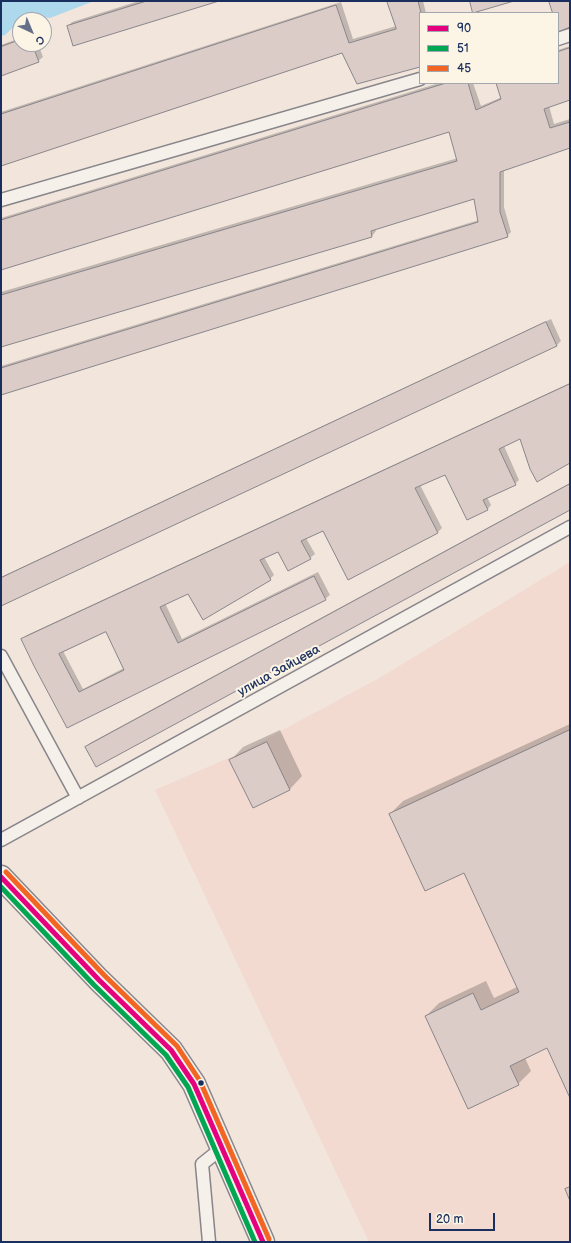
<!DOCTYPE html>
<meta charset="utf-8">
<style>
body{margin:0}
#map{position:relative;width:571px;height:1243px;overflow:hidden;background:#f2e5dc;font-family:"Balsamiq Sans",sans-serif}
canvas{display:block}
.frame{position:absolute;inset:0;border:2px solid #1b2f5e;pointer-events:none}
.legend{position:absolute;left:419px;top:12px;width:140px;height:72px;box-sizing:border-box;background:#fcf5e5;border:1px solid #a2a6af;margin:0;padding:5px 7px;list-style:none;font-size:12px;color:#1b2f5e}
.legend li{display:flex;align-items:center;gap:8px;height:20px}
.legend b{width:20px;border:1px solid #a2a6af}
.north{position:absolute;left:12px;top:12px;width:40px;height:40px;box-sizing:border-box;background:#fcf5e5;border:1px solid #a2a6af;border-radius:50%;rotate:136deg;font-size:11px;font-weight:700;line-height:16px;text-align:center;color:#1b2f5e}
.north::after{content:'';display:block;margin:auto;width:14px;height:18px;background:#666f8a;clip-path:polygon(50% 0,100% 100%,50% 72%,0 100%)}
.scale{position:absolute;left:429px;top:1213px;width:66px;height:18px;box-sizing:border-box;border:2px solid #1b2f5e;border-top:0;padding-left:5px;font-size:12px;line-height:14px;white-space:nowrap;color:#1b2f5e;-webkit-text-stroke:3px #fcf5e5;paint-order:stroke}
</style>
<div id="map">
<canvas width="571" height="1243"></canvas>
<div class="frame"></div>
<ul class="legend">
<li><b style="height:5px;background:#e5007d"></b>90</li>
<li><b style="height:5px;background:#00a651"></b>51</li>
<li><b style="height:5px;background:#f26522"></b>45</li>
</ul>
<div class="north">С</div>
<div class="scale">20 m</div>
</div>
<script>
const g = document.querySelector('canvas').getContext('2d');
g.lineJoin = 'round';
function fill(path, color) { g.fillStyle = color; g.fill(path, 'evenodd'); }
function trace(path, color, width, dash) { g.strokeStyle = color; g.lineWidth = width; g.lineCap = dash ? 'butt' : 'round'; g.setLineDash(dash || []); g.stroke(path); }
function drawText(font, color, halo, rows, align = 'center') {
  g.font = font + ' "Balsamiq Sans",sans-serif'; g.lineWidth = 4; g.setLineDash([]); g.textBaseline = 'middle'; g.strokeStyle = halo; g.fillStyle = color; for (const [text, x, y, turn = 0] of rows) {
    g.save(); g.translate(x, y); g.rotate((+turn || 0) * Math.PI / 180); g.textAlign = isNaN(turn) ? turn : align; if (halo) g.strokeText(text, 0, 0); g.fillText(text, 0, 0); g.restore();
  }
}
fill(new Path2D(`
 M570 562V1242H369L155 790 240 753 381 677Z`), '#f2dad0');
fill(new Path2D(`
 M1 1H94L50 18 26 15 5 35 1 36Z`), '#aed8ec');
fill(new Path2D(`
 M139 1H215L68 26 72 22Z
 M388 1H423L426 13H420V66L342 52 1 165V112L341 2 353 39 396 26Z
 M20 38V44H38L43 57 38 61 1 75V45Z
 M570 46V99L549 106 554 124 570 119V147L504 169V207L511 232 507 236 1 394V366L479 220 475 198 375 229 376 231 372 236 1 346V292L458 158 450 130 1 269V218L439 83H473L481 106 502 97 497 83H558V50Z
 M551 319 561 341 557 345 1 605V577Z
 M570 383V462L521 438 504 446 519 480 515 484 487 497 491 505 487 510 445 473 420 485 442 528 438 532 348 578 323 530 306 538 315 554 310 558 289 570 278 551 264 557 274 575 270 579 188 593 165 603 182 639 318 572 330 595 325 599 67 727 22 640 27 635ZM106 631 124 668 83 689 63 651Z
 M570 483V509L86 747 90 743Z
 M570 724V1095L547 1047 525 1058 531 1071 518 1084 426 1016 439 1003 486 981 494 998 517 987 464 872 390 814 403 801Z
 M280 730 302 776 290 789 253 806 231 760 243 747Z`), '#0003');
const building = new Path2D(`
 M147 1H219L73 46 67 26Z
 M387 1H418L421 13H420V67L357 84 342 53 1 166V114L336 5 349 43 396 29Z
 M470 1H514L473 13Z
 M549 1H570V27L558 32V13H553Z
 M20 40V44H32L39 62 1 76V47Z
 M570 48V100L544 109 550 128 570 122V148L500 172V212L508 237 1 395V368L478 222 474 199 371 231 372 237 1 347V295L457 161 449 132 1 270V220L446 83H468L476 110 501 99 496 83H558V52Z
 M546 322 557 346 1 606V578Z
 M570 384V463L537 482 530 469 520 439 499 449 516 485 483 500 488 510 467 520 445 475 415 488 438 533 348 580 323 531 301 541 311 559 288 571 278 552 260 560 271 580 203 620 188 594 160 607 178 643 314 576 326 600 67 728 34 666 21 639ZM106 632 124 670 79 692 59 654Z
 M570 484V510L96 767 85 747Z
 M570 730V1098L547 1048 510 1066 519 1085 468 1109 425 1016 473 993 481 1010 519 992 464 873 425 891 389 814Z
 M267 742 290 790 253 808 229 760Z
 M570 1187V1201L565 1189Z`);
fill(building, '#dcccc8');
trace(building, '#88868b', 1);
const lane = new Path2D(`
 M558 39 570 35
 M1 200 420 79
 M1 656 78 798
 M1 840 570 527
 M209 1242 202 1164 222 1148`);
const secondary = new Path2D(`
 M1 877 99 980 171 1050 194 1084 263 1242`);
trace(lane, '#88868b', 15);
trace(secondary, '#88868b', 25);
trace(lane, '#f5f0ea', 12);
trace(secondary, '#f5f0ea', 22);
trace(new Path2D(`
 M1 877 99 980 171 1050 194 1084 263 1242`), '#e5007d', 5);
trace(new Path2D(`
 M1 887 94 985 166 1055 188 1087 255 1242`), '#00a651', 5);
trace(new Path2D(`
 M6 872 104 975 177 1046 200 1081 269 1239`), '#f26522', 5);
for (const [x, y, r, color] of [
 [201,1083,3.5,"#1b2f5e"]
]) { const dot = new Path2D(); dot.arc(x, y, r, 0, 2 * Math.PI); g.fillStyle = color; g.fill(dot); trace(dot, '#fcf5e5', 1.5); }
drawText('13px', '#1b2f5e', '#fcf5e5', [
 ["улица Зайцева",279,671,-29]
]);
</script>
